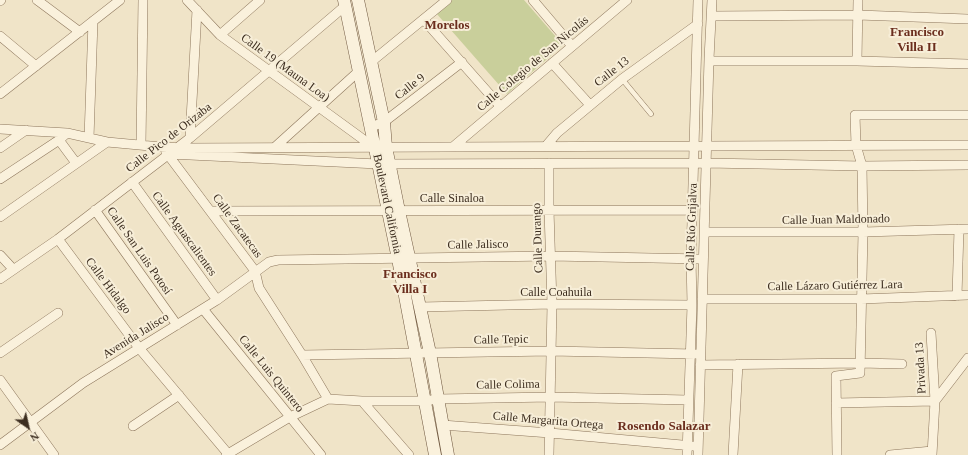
<!DOCTYPE html>
<meta charset="utf-8">
<style>
body{margin:0}
#map{position:relative;width:968px;height:455px;overflow:hidden;background:#f0e4c8;font-family:Georgia,serif}
canvas{display:block}
.north{position:absolute;left:8px;top:407px;width:40px;height:40px;-webkit-text-stroke:3px #f7eed8;paint-order:stroke;rotate:146deg;font-size:11px;font-weight:700;line-height:16px;text-align:center;color:#3d2e20}
.north::after{content:'';display:block;margin:auto;width:14px;height:18px;background:#3d2e20;clip-path:polygon(50% 0,100% 100%,50% 72%,0 100%)}
</style>
<div id="map">
<canvas width="968" height="455"></canvas>
<div class="north">N</div>
</div>
<script>
const g = document.querySelector('canvas').getContext('2d');
g.lineJoin = 'round';
function fill(path, color) { g.fillStyle = color; g.fill(path, 'evenodd'); }
function trace(path, color, width, dash) { g.strokeStyle = color; g.lineWidth = width; g.lineCap = dash ? 'butt' : 'round'; g.setLineDash(dash || []); g.stroke(path); }
function drawText(font, color, halo, rows, align = 'center') {
  g.font = font + ' Georgia,serif'; g.lineWidth = 4; g.setLineDash([]); g.textBaseline = 'middle'; g.strokeStyle = halo; g.fillStyle = color; for (const [text, x, y, turn = 0] of rows) {
    g.save(); g.translate(x, y); g.rotate((+turn || 0) * Math.PI / 180); g.textAlign = isNaN(turn) ? turn : align; if (halo) g.strokeText(text, 0, 0); g.fillText(text, 0, 0); g.restore();
  }
}
fill(new Path2D(`
 M451 0H524L563 45 507 94 436 13Z`), '#c9cf9b');
const lane = new Path2D(`
 M622 79 651 114`);
const street = new Path2D(`
 M37 0 80 32
 M187 0 220 35 375 148
 M533 0 572 46
 M0 1 1 0
 M712 16 858 15 968 19
 M424 20 500 106
 M220 35 260 0
 M0 36 36 66
 M709 61H857L968 64
 M857 61 858 0
 M371 62 447 0
 M552 63 590 105
 M0 94 120 0
 M371 127 384 122 462 62
 M0 129 67 133 107 142 161 147 186 148 968 145
 M89 138 93 21
 M190 138 197 10
 M59 140 76 163
 M141 145 143 0
 M454 146 627 0
 M546 146 557 133 622 79 698 24
 M275 147 359 71
 M0 148 26 130
 M166 152 255 271 259 288 302 355 328 399
 M169 154 378 164 707 163 862 166 968 165
 M549 163V210L552 304 549 455
 M0 179 59 140 67 133
 M132 182 217 300
 M95 210 177 325
 M211 211 693 210
 M0 217 107 142
 M705 232H863L968 229
 M58 239 139 348 229 455
 M0 255 13 269
 M0 279 58 239 190 138 345 6
 M957 296 959 229
 M702 299H861L968 295
 M421 307 552 304 692 305
 M203 309 321 455
 M931 333 935 401 932 455
 M0 353 58 313
 M302 355 551 351 695 354
 M700 365 860 363 902 364
 M0 380 54 455
 M362 401 409 455
 M935 401 968 358
 M836 403 935 401
 M442 425 550 433 693 446
 M133 426 179 395
 M0 445 83 383 217 300 269 262 278 260 551 256 703 259
 M226 455 290 417 328 399 362 401H424L438 399 551 397 688 400
 M687 455 692 305 691 258 698 0
 M698 455 709 59 712 0
 M733 455 738 364
 M837 455 836 376 860 373 863 232 862 166 856 145 855 115H968
 M890 455 932 451`);
const secondary = new Path2D(`
 M344 0 398 259 435 455
 M358 0 384 122 386 147 399 211 430 353 448 455`);
trace(lane, '#8d765c', 5.5);
trace(street, '#8d765c', 10);
trace(secondary, '#6f573f', 13);
trace(lane, '#faf1dc', 4.5);
trace(street, '#faf1dc', 9);
trace(secondary, '#faf1dc', 12);
drawText('12px', '#3d2e20', '#f7eed8', [
 ["Calle Colegio de San Nicolás",533,64,-40],
 ["Calle 19 (Mauna Loa)",285,68,36],
 ["Calle 13",612,72,-38],
 ["Calle 9",410,87,-38],
 ["Calle Pico de Orizaba",169,138,-38],
 ["Calle Sinaloa",452,199],
 ["Boulevard California",387,204,78],
 ["Calle Juan Maldonado",836,220,-1],
 ["Calle Zacatecas",237,226,54],
 ["Calle Río Grijalva",692,227,-88],
 ["Calle Aguascalientes",184,234,54],
 ["Calle Durango",538,238,-92],
 ["Calle Jalisco",478,245,-1],
 ["Calle San Luis Potosí",139,251,55],
 ["Calle Hidalgo",108,286,53],
 ["Calle Lázaro Gutiérrez Lara",835,286,-1],
 ["Calle Coahuila",556,293],
 ["Avenida Jalisco",136,336,-32],
 ["Calle Tepic",501,340,-1],
 ["Privada 13",921,368,-93],
 ["Calle Luis Quintero",271,374,51],
 ["Calle Colima",508,385,-1],
 ["Calle Margarita Ortega",548,421,5]
]);
drawText('bold 13px', '#6b2e1e', '#f7eed8', [
 ["Morelos",447,26],
 ["Francisco",917,33],
 ["Villa II",917,48],
 ["Francisco",410,275],
 ["Villa I",410,290],
 ["Rosendo Salazar",664,427]
]);
</script>
